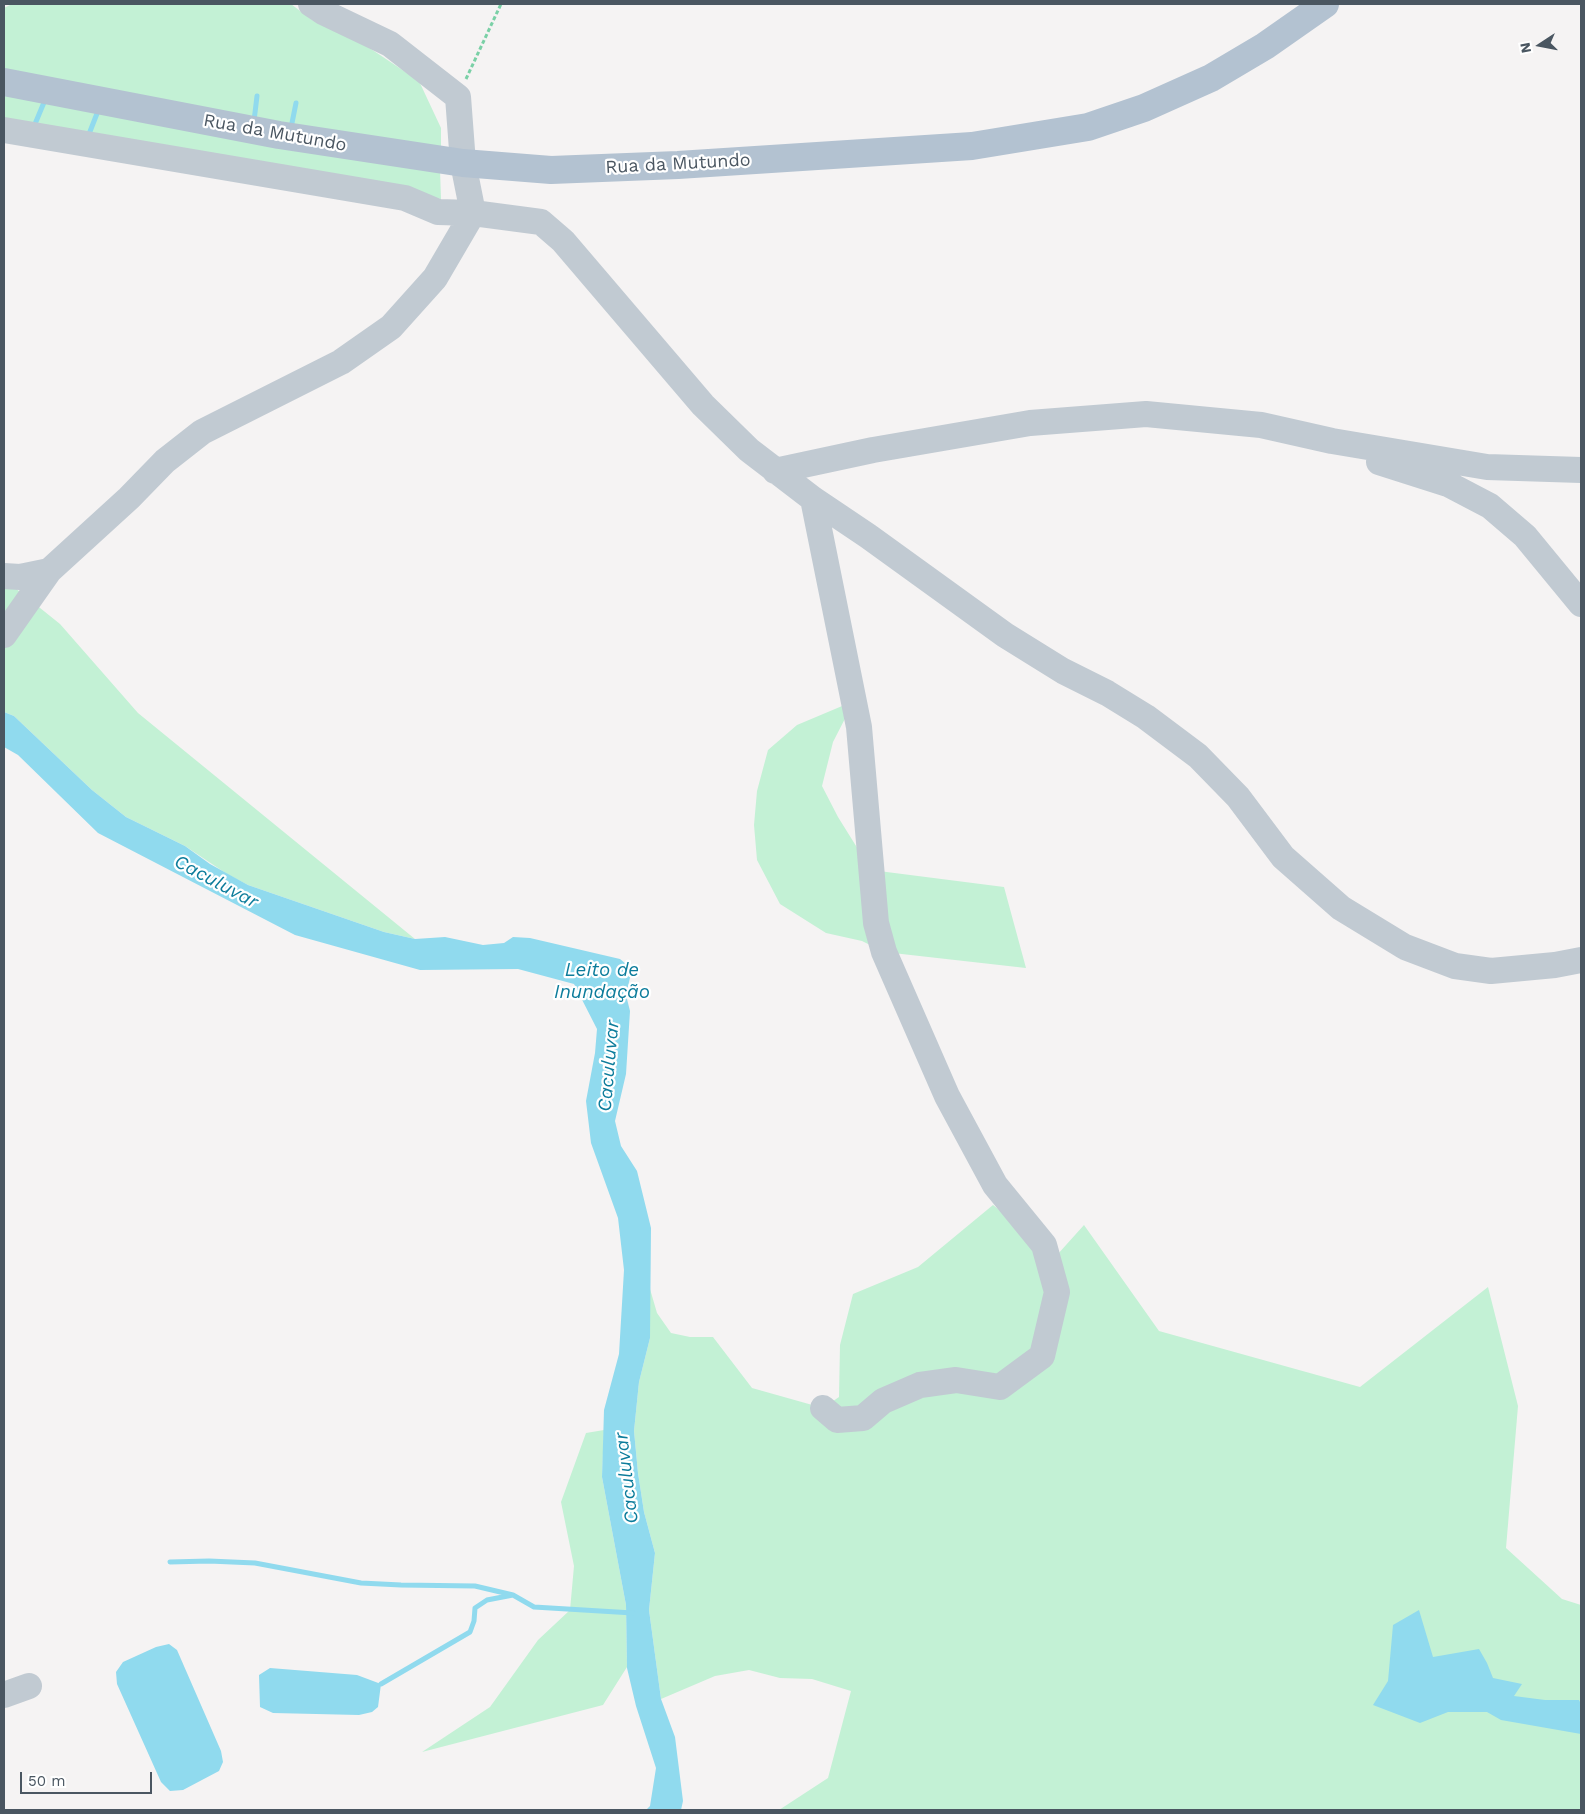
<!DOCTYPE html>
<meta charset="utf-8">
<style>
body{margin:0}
#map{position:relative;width:1585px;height:1814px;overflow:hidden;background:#f5f3f3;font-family:"Work Sans",sans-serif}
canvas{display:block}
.frame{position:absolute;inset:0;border:5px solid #4a5661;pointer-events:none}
.north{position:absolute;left:1515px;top:20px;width:50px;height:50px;-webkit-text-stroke:4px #fff;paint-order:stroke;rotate:259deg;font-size:14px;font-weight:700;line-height:20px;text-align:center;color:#4a5661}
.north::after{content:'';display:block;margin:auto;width:18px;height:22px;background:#4a5661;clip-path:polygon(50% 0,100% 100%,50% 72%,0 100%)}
.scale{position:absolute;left:20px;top:1772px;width:132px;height:22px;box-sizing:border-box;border:2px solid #4a5661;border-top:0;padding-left:6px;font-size:15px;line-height:18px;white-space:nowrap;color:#4a5661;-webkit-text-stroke:4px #fff;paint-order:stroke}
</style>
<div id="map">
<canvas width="1585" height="1814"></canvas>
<div class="frame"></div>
<div class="north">N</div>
<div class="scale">50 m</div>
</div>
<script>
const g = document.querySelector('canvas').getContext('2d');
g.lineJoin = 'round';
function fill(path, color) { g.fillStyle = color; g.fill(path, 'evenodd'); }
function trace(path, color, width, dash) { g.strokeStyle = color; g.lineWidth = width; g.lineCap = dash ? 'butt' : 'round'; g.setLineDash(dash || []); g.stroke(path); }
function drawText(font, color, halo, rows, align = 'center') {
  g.font = font + ' "Work Sans",sans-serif'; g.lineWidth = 4.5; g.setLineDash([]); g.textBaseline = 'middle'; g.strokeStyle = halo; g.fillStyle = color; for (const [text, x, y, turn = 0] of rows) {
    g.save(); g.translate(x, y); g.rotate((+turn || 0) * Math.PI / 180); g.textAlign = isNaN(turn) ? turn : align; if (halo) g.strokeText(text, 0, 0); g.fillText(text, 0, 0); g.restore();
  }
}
fill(new Path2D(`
 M12 4H291L312 20 365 45 419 81 441 128V150L4 73V8Z
 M4 93 440 169 441 199 364 183 4 118Z
 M4 579 60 624 138 713 415 939 384 932 248 885 227 874 185 846 126 817 92 790 14 716 4 712Z
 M854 701 833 742 822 786 838 817 871 870 1004 887 1026 968 884 952 862 941 826 933 780 904 757 860 754 825 757 791 768 750 797 725Z
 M993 1205 1057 1255 1084 1225 1159 1331 1360 1387 1488 1287 1518 1406 1506 1548 1562 1599 1581 1605V1810H779L828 1778 851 1691 812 1679 780 1678 749 1670 715 1676 661 1699 649 1610 655 1553 644 1512 638 1473 634 1431 639 1382 650 1338V1289L657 1313 671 1333 690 1337H713L752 1388 823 1408 839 1397 840 1345 853 1294 918 1267Z
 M604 1430 602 1477 626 1605 627 1667 603 1705 422 1752 490 1707 538 1640 570 1610 574 1566 561 1502 586 1433Z`), '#c3f1d5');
fill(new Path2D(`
 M4 712 14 716 92 790 126 817 185 846 210 864 248 885 384 932 415 939 445 937 483 945 504 943 513 937 530 938 620 959 632 969 626 995 630 1011 626 1074 615 1121 621 1146 637 1171 651 1228 650 1338 639 1382 634 1431 638 1473 644 1512 655 1553 649 1610 661 1699 675 1737 683 1801 681 1810H646L650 1806 656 1768 636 1706 627 1668 626 1605 602 1477 604 1410 619 1354 624 1270 618 1218 591 1143 586 1101 595 1053 597 1029 574 984 518 969 420 970 295 935 98 833 18 755 4 747Z
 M1419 1610 1433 1657 1479 1649 1487 1663 1493 1678 1522 1684 1514 1696 1545 1700H1579L1581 1704V1734L1501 1720 1487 1712H1448L1420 1723 1373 1705 1388 1681 1393 1625Z
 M169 1644 177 1650 221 1751 223 1762 219 1771 183 1790 170 1791 161 1782 117 1684 116 1672 123 1662 156 1647Z
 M270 1668 357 1675 381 1684 378 1707 372 1712 359 1715 273 1713 260 1707 259 1675Z`), '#90daee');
trace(new Path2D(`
 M254 121 257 96
 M35 124 45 100
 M291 128 296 103
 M89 134 98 111
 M170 1562 209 1561 255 1563 361 1583 401 1585 475 1586 513 1595 487 1600 475 1608 474 1621 470 1632 381 1684
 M513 1595 534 1607 633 1613`), '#90daee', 5);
trace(new Path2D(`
 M466 79 501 4`), '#7ad0a6', 3, [4, 2.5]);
trace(new Path2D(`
 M311 4 323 12 390 44 458 97 463 163 473 213 541 222 563 241 703 405 749 450 813 499 868 536 1005 635 1063 671 1107 693 1146 717 1198 756 1238 797 1283 857 1341 908 1405 947 1455 966 1491 971 1555 965 1581 960
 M4 130 405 198 438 212 473 213 435 278 391 327 341 362 202 432 165 461 129 498 49 571 4 635
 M1379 462 1448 484 1490 506 1525 536 1581 604
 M775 471 873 450 1030 423 1146 414 1261 425 1332 441 1487 467 1581 470
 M813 499 859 727 876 923 884 952 947 1096 995 1185 1044 1245 1057 1292 1042 1356 1000 1387 956 1380 920 1385 883 1401 863 1418 837 1420 823 1408
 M4 576 20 577 49 571
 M4 1695 29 1686`), '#c1cad2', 26);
trace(new Path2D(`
 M4 82 279 135 463 163 551 170 678 165 972 146 1088 127 1144 108 1211 78 1265 46 1325 4`), '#b3c2d1', 28);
drawText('18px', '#4a5661', '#fff', [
 ["Rua da Mutundo",275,133,10],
 ["Rua da Mutundo",678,164,-3]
]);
drawText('italic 19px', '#0c7c9b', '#fff', [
 ["Caculuvar",216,882,28],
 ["Leito de",602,970],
 ["Inundação",602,992],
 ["Caculuvar",609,1066,-85],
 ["Caculuvar",627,1478,-97]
]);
</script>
